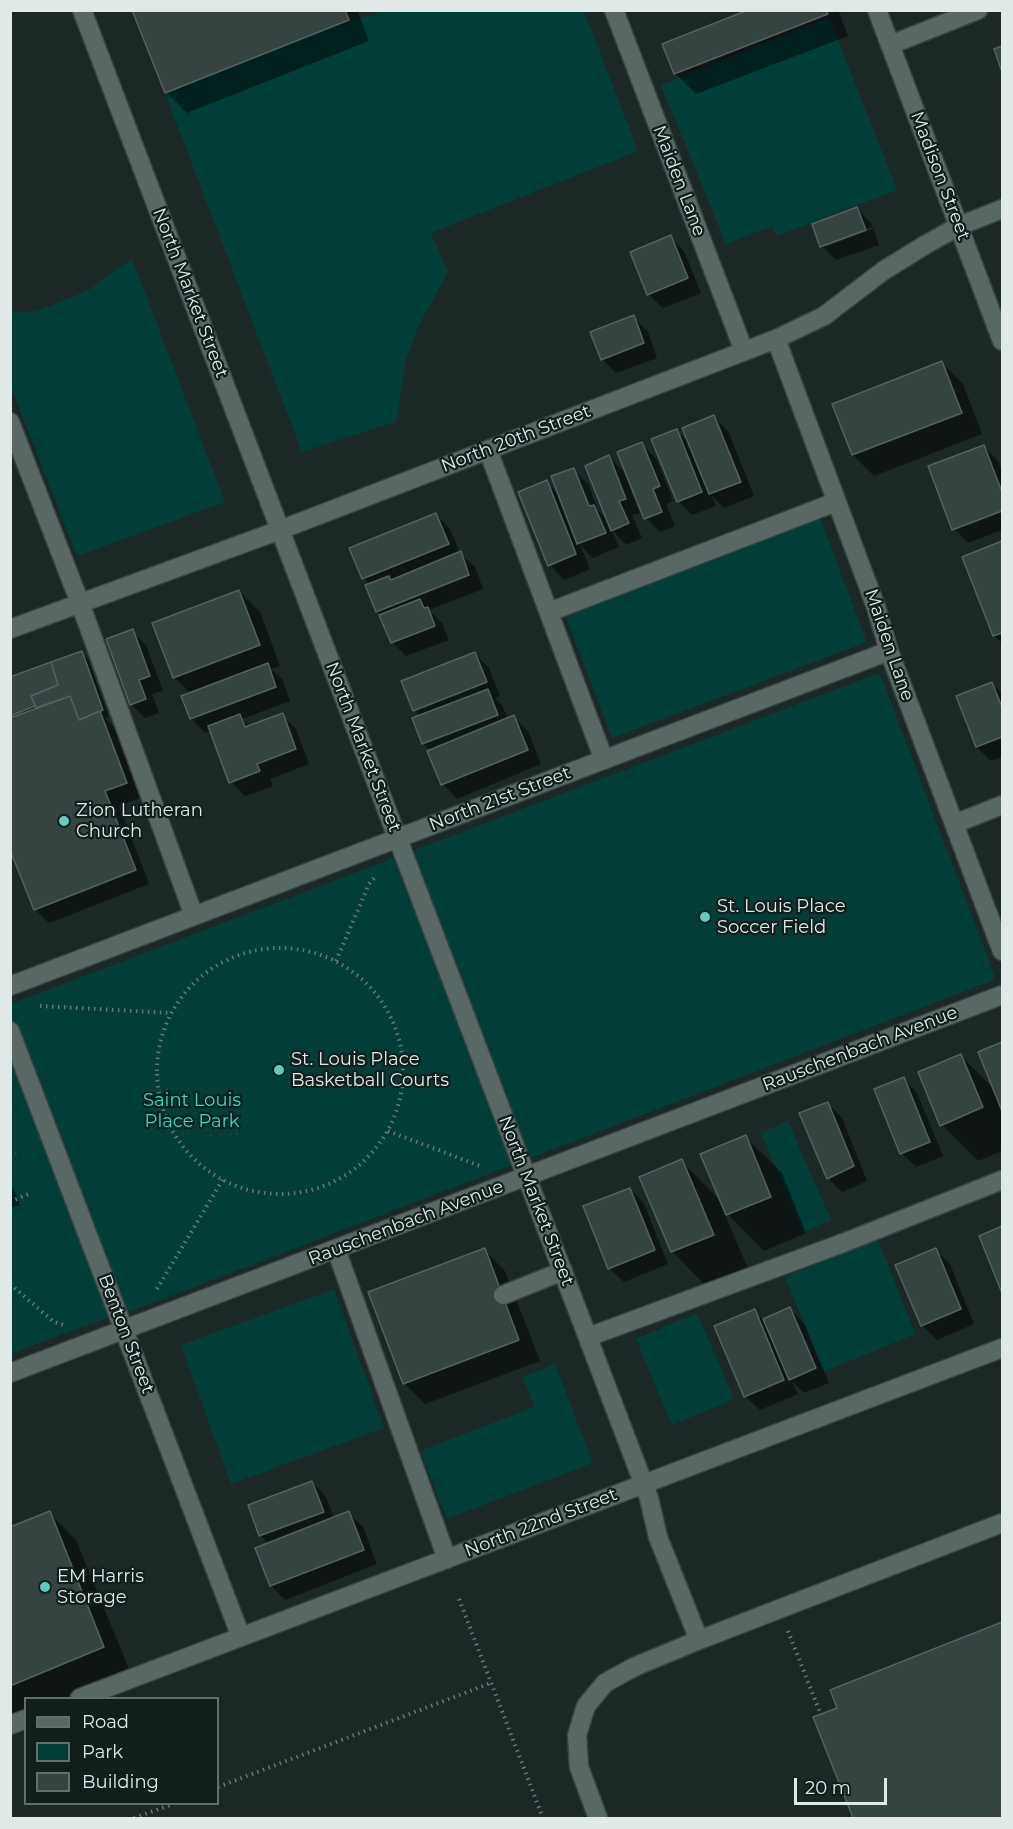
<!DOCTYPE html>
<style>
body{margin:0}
#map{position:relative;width:1013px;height:1829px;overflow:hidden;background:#1b2826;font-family:Montserrat,sans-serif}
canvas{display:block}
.frame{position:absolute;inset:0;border:12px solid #e0e9e7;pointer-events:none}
.legend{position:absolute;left:24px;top:1697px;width:195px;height:108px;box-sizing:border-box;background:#111e1c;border:2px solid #646f6d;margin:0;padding:8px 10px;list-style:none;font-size:18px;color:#e0e9e7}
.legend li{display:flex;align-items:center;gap:12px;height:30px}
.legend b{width:30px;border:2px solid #646f6d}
.scale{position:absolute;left:794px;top:1778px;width:93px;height:27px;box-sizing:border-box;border:3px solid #e0e9e7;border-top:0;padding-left:8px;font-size:18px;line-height:21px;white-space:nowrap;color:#e0e9e7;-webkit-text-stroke:4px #111e1c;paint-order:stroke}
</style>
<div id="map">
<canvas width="1013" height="1829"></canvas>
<div class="frame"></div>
<ul class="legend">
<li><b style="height:8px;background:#596865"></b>Road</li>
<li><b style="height:16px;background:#013e38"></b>Park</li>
<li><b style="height:16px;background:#354341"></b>Building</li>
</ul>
<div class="scale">20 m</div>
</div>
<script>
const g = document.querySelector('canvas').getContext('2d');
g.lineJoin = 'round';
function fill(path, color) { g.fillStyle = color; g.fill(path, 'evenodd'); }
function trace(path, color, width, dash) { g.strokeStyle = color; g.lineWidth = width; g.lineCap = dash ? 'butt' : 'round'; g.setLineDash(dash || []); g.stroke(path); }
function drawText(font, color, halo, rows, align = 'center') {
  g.font = font + ' Montserrat,sans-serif'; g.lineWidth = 4.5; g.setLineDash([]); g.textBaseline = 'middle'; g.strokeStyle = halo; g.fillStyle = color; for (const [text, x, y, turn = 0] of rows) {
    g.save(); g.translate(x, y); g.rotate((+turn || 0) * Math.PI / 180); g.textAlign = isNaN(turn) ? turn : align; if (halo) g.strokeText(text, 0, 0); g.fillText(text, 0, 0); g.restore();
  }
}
fill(new Path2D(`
 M377 11H584L638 151 431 233 448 272 419 325 405 362 397 421 302 452 165 93 349 20 378 14Z
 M829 17 897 190 776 236 773 226 726 244 661 85Z
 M132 259 225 502 77 556 11 387V313L37 311 87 291Z
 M819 516 867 642 612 738 564 612Z
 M874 675H879L882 679 994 974V978L991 981 153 1303 81 1327 11 1354V1004Z
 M788 1121 831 1220 804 1232 761 1133Z
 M878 1239 915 1334 823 1372 785 1276Z
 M334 1289 384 1428 231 1484 181 1345Z
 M697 1313 734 1399 672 1425 636 1339Z
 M555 1364 593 1463 447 1519 420 1451 534 1407 523 1377Z`), '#013e38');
fill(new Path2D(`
 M134 10H357L369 41 187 113 166 92Z
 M752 10H838L848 36 696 94 675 73Z
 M857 209 871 223 879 245 836 260 822 246ZM872 227 873 229 828 246V243Z
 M670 237 684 251 701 293 663 308 648 294Z
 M633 317 648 332 657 358 616 373 602 359Z
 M942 363 963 384 982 434 874 476 853 455Z
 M714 417 728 431 754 496 724 508 711 495 716 506 692 515 678 501 676 430 690 444Z
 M641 444 656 458 673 501 666 504 675 526 660 532 646 518Z
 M984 447 998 461 1002 472V530L968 543 954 529Z
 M609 457 623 471 640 513 632 515 642 538 626 545 612 530 619 547 593 558 580 545 590 569 564 580 550 565 546 482 560 496 573 469 588 484 598 511 609 521Z
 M436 514 450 529 460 553 475 567 483 589 429 610 442 623 449 640 406 656 392 642 381 615 377 611 370 585 364 578Z
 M1002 542V643L994 635 964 558Z
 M239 591 260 612 280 666 271 669 282 679 290 701 242 719 250 727 282 715 296 729 309 764 270 779 273 786 245 796 231 782 211 731 205 733 191 718V694L174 677Z
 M132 631 146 645 163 691 152 694 159 713 145 718 131 704Z
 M81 653 88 659 109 717 105 718 114 727 140 798 119 806 149 884 49 923 35 909 10 846V679Z
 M475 654 489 668 500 696 495 698 502 705 508 719 513 717 528 731 541 764 457 799 443 784 431 751 423 744 414 719 421 717 415 710Z
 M992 683 1002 694V757L991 761 977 747Z
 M1002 1043V1151L978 1161 942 1125 961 1056 995 1090 980 1053Z
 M903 1079 917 1093 943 1156 916 1167 902 1153Z
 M828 1104 842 1118 867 1181 842 1192 828 1178Z
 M745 1137 782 1173 806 1233 764 1251 723 1210 749 1271 708 1288 672 1251 681 1161 721 1201Z
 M10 1180 20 1205 10 1208Z
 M630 1189 644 1204 668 1264 624 1282 609 1268Z
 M1002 1228V1289L980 1237Z
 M484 1250 505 1271 540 1361 425 1404 404 1383Z
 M935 1250 950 1264 974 1324 937 1340 922 1325Z
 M789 1309 804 1323 829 1383 804 1393 792 1381 798 1394 760 1410 745 1396 755 1311 763 1320Z
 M312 1482 326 1497 334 1519 348 1513 363 1527 377 1564 285 1600 271 1585 269 1544 260 1535Z
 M49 1513 76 1540 131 1674 72 1698H26V1717L10 1724V1528Z
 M1002 1624V1818H855L815 1718 839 1709 832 1691Z`), '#0007');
const building = new Path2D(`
 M132 10H345L349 20 165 93Z
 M748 10H826L828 14 674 74 662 44Z
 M1002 46V72L994 49Z
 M857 207 866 230 820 247 812 224Z
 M671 235 688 278 647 295 630 252Z
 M634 315 644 343 601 360 590 332Z
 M942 361 962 413 852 455 832 404Z
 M714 415 741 482 709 494 682 428Z
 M677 429 702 492 677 502 651 439Z
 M642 442 660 486 653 489 662 512 644 519 617 452Z
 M984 445 1002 492V511L952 530 928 466Z
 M609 455 626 499 619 501 629 523 611 531 585 466Z
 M574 468 589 506 594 505 606 533 577 544 551 476Z
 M547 480 576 554 548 566 518 492Z
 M436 513 449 544 362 579 349 548Z
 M1002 541V633L993 636 962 557Z
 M461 551 469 575 376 612 365 585 389 576 391 580Z
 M239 590 260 645 173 678 152 623Z
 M420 599 424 608 428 607 435 626 391 643 379 615Z
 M133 629 150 676 139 680 146 699 130 705 106 639Z
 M82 651 103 710 79 720 70 696 36 708 31 696 58 685 51 662Z
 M475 652 487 682 413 711 401 681Z
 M51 662 58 685 31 696 35 706 10 716V677Z
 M268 663 276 687 190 719 181 696Z
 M992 682 1002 707V737L976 747 956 696Z
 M488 689 498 715 422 744 412 718Z
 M70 696 79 720 100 711 127 783 105 791 136 870 34 910 10 850V718Z
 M283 713 296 749 257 764 260 771 229 783 208 726 240 714 245 727Z
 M514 715 528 750 441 785 427 751Z
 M1002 1042V1111L978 1052Z
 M961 1054 983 1107 940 1126 918 1072Z
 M904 1077 930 1142 900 1154 874 1089Z
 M828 1102 854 1166 827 1179 799 1113Z
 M746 1135 771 1197 726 1215 700 1154Z
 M682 1159 714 1235 671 1252 639 1177Z
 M630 1188 655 1250 608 1269 583 1206Z
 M1002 1226V1293L979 1236Z
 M485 1248 519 1340 403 1384 368 1292Z
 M936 1248 961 1309 921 1326 895 1265Z
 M790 1307 816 1368 789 1380 763 1319Z
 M755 1309 784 1380 744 1397 714 1326Z
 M312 1481 324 1512 259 1536 248 1505Z
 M50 1511 104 1647 10 1686V1527Z
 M349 1511 364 1550 270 1586 255 1548Z
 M1002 1622V1818H853L813 1717 837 1708 830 1690Z`);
fill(building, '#354341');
trace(building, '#53625f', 1.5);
const minor = new Path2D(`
 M82 10 649 1498 658 1537 699 1640
 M614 10 744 351
 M877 10 1002 341
 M890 45 978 10
 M776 339 876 607 889 651 1002 951
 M10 422 80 603 194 916
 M488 450 604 760
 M549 612 836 502
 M10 629 280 530 776 339 824 316 883 271 925 245 959 226 1002 209
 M954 824 1002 805
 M10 986 889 651
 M10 1031 241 1637
 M336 1249 447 1559
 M503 1295 563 1271
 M588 1337 843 1243 1002 1180
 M10 1373 1002 995
 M80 1698 1002 1348
 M10 1725 26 1719
 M598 1818 579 1767 577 1735 586 1706 605 1683 634 1667 699 1640 1002 1523`);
trace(minor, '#3a4543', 21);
trace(new Path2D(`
 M157 1071a123 123 0 1 1 246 0a123 123 0 1 1-246 0Z
 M336 961 369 884 376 876
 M40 1006 171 1013
 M388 1131 480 1166
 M10 1156 16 1154
 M10 1202 31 1193
 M10 1284 54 1322 64 1325
 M157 1289 223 1179
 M459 1599 543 1818
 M788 1631 821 1715
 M218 1787 491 1683
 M134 1818 173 1804`), '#6a7674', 4, [1.5, 4.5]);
trace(minor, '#596865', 18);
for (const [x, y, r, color] of [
 [64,821,6,"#59cebe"],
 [705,917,6,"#59cebe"],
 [279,1070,6,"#59cebe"],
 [45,1587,6,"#59cebe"]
]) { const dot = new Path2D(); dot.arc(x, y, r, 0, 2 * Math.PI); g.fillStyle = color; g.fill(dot); trace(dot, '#111e1c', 2); }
drawText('18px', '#e0e9e7', '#111e1c', [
 ["Madison Street",940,176,69],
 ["Maiden Lane",679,181,69],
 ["North Market Street",190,293,69],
 ["North 20th Street",516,439,-21],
 ["Maiden Lane",889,645,71],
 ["North Market Street",363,747,69],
 ["North 21st Street",500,799,-21],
 ["Rauschenbach Avenue",860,1049,-21],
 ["North Market Street",536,1201,69],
 ["Rauschenbach Avenue",406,1223,-21],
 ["Benton Street",126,1334,69],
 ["North 22nd Street",541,1523,-21]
]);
drawText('18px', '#e0e9e7', '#111e1c', [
 ["Zion Lutheran",76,811],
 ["Church",76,832],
 ["St. Louis Place",717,907],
 ["Soccer Field",717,928],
 ["St. Louis Place",291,1060],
 ["Basketball Courts",291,1081],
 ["EM Harris",57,1577],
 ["Storage",57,1598]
], 'left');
drawText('18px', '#17e7d3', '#111e1c', [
 ["Saint Louis",192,1101],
 ["Place Park",192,1122]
]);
</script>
